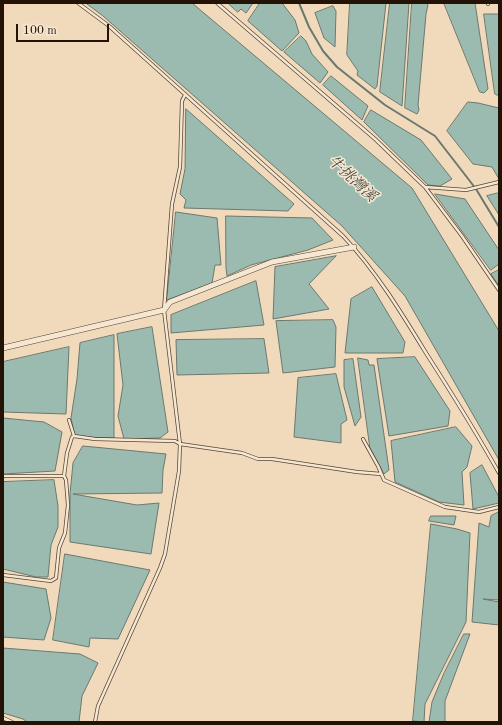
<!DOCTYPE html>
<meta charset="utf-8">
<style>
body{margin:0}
#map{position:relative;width:502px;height:725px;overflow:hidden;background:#f1dabc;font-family:"Old Standard TT",serif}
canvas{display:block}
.frame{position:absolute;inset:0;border:4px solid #221306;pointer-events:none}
.scale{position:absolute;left:16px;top:24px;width:93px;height:18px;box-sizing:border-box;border:2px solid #221306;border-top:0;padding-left:5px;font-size:12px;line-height:14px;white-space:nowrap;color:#221306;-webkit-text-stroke:3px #f6e7d3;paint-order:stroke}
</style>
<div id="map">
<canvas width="502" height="725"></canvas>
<div class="frame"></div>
<div class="scale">100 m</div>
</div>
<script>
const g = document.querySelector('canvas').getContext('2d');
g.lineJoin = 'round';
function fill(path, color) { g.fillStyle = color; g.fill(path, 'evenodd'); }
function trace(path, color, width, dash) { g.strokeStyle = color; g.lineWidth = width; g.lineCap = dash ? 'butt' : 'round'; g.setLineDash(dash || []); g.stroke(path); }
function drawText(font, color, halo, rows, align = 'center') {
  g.font = font + ' "Old Standard TT","Noto Serif TC",serif'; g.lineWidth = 3; g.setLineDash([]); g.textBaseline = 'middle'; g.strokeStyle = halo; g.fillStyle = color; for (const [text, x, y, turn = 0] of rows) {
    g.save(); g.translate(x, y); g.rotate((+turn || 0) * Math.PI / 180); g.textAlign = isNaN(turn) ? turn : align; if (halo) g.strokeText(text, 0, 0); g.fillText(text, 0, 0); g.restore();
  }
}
const water = new Path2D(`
 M86 3H192L412 188 499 331V460L405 296 342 226 103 16Z
 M228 3H253L246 13 241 9 238 12Z
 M260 3H282L295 20 299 33 282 51 248 21Z
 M350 3H386L377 86 375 89 357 75 358 71 347 55Z
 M390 3H409L402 106 380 92Z
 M412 3H426L428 5 426 14 418 105 419 110 417 114 405 108Z
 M444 3H475L488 89 484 93 480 92Z
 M333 6 336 11 335 47 324 38 315 13Z
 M484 14H499V96L495 94Z
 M301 36 306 41 312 54 328 72 320 83 284 52Z
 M331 76 368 106 362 120 323 85Z
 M468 102 478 103 499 108V179L492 167 473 164 447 131Z
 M186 109 294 204 288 211 184 208 186 200 180 194 185 169Z
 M371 110 421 140 452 179 440 186 428 185 364 122Z
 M499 193V215L487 196Z
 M435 194 465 199 499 250V264L491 270Z
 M176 212 217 218 221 265H215L212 283 167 300Z
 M226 216 312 218 333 240 308 250 251 265 227 276 226 268Z
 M336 256 309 284 329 309 273 319 275 267Z
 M499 270V286L491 274Z
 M256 281 264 325 171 333V315Z
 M372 287 405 342 403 353H345L351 299Z
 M333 320 336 327 335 367 283 373 276 321Z
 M152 327 168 432 160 438 124 439 118 416 123 385 117 334Z
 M114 335V438L75 437 71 418 77 379 80 343Z
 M264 339 269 373 177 375 176 340Z
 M69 347 66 414 3 412V362Z
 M415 357 450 411 448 426 389 436 377 359Z
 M358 358 368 360 369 365H374L389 470 384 474 370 448Z
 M353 359 361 417 355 426 344 387V360Z
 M336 374 347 420 341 424V443L294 437 298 378Z
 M3 418 44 422 62 432 55 471 3 474Z
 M456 427 472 446 467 467 462 472 464 505 439 502 395 482 391 441Z
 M83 446 166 454 163 470 162 493 73 494 137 505 159 503 151 554 70 542V494L73 463Z
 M482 465 499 497V503L473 509 470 473Z
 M54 480 58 506V527L51 545 48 577H36L3 569V482Z
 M499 512V600L483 599 499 602V625L472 622 479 523 489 527 491 516Z
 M431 516H456L454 525 429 521Z
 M431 524 457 529 470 533 466 622 425 704 424 722 413 721Z
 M65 554 150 570 118 639 90 638 89 647 53 640Z
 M3 582 46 589 51 618 44 640 3 637Z
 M464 634H470L445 701V722H429L432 702 444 673Z
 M3 648 80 654 98 663 82 696 79 722H27L23 719 3 713Z`);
fill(water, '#9bbbb1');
trace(water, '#6b786d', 1);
trace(new Path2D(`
 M299 3 309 27 323 51 337 67 385 105 435 136 476 189 499 227`), '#6b786d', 2);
const lane = new Path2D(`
 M78 3 109 26 343 236C376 271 401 312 426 353 451 392 476 432 499 473
 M217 3 375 139 425 187 462 236 499 290
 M488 3V4
 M425 187 466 190 499 182
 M69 420 74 436
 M363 439 378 466 384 480 445 507 479 512 499 507
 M3 476H64
 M3 575 51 581 56 578 59 548 65 533 68 505 66 480 64 476 67 453 72 437 74 436 95 439 175 441 180 444 242 453 258 459H272L357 472 381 474
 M3 718 12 722
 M95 722 98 706 160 568 165 554 179 471 180 444 164 310 172 204 180 167 182 101 185 95`);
const street = new Path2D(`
 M3 348 164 310 170 302 272 262 354 247`);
trace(lane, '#564534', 4);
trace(street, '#564534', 6);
trace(lane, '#f6e7d3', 2.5);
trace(street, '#f6e7d3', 5);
drawText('italic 15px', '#4c4e42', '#f6e7d3', [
 ["牛挑灣溪",352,179,43]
]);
</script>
